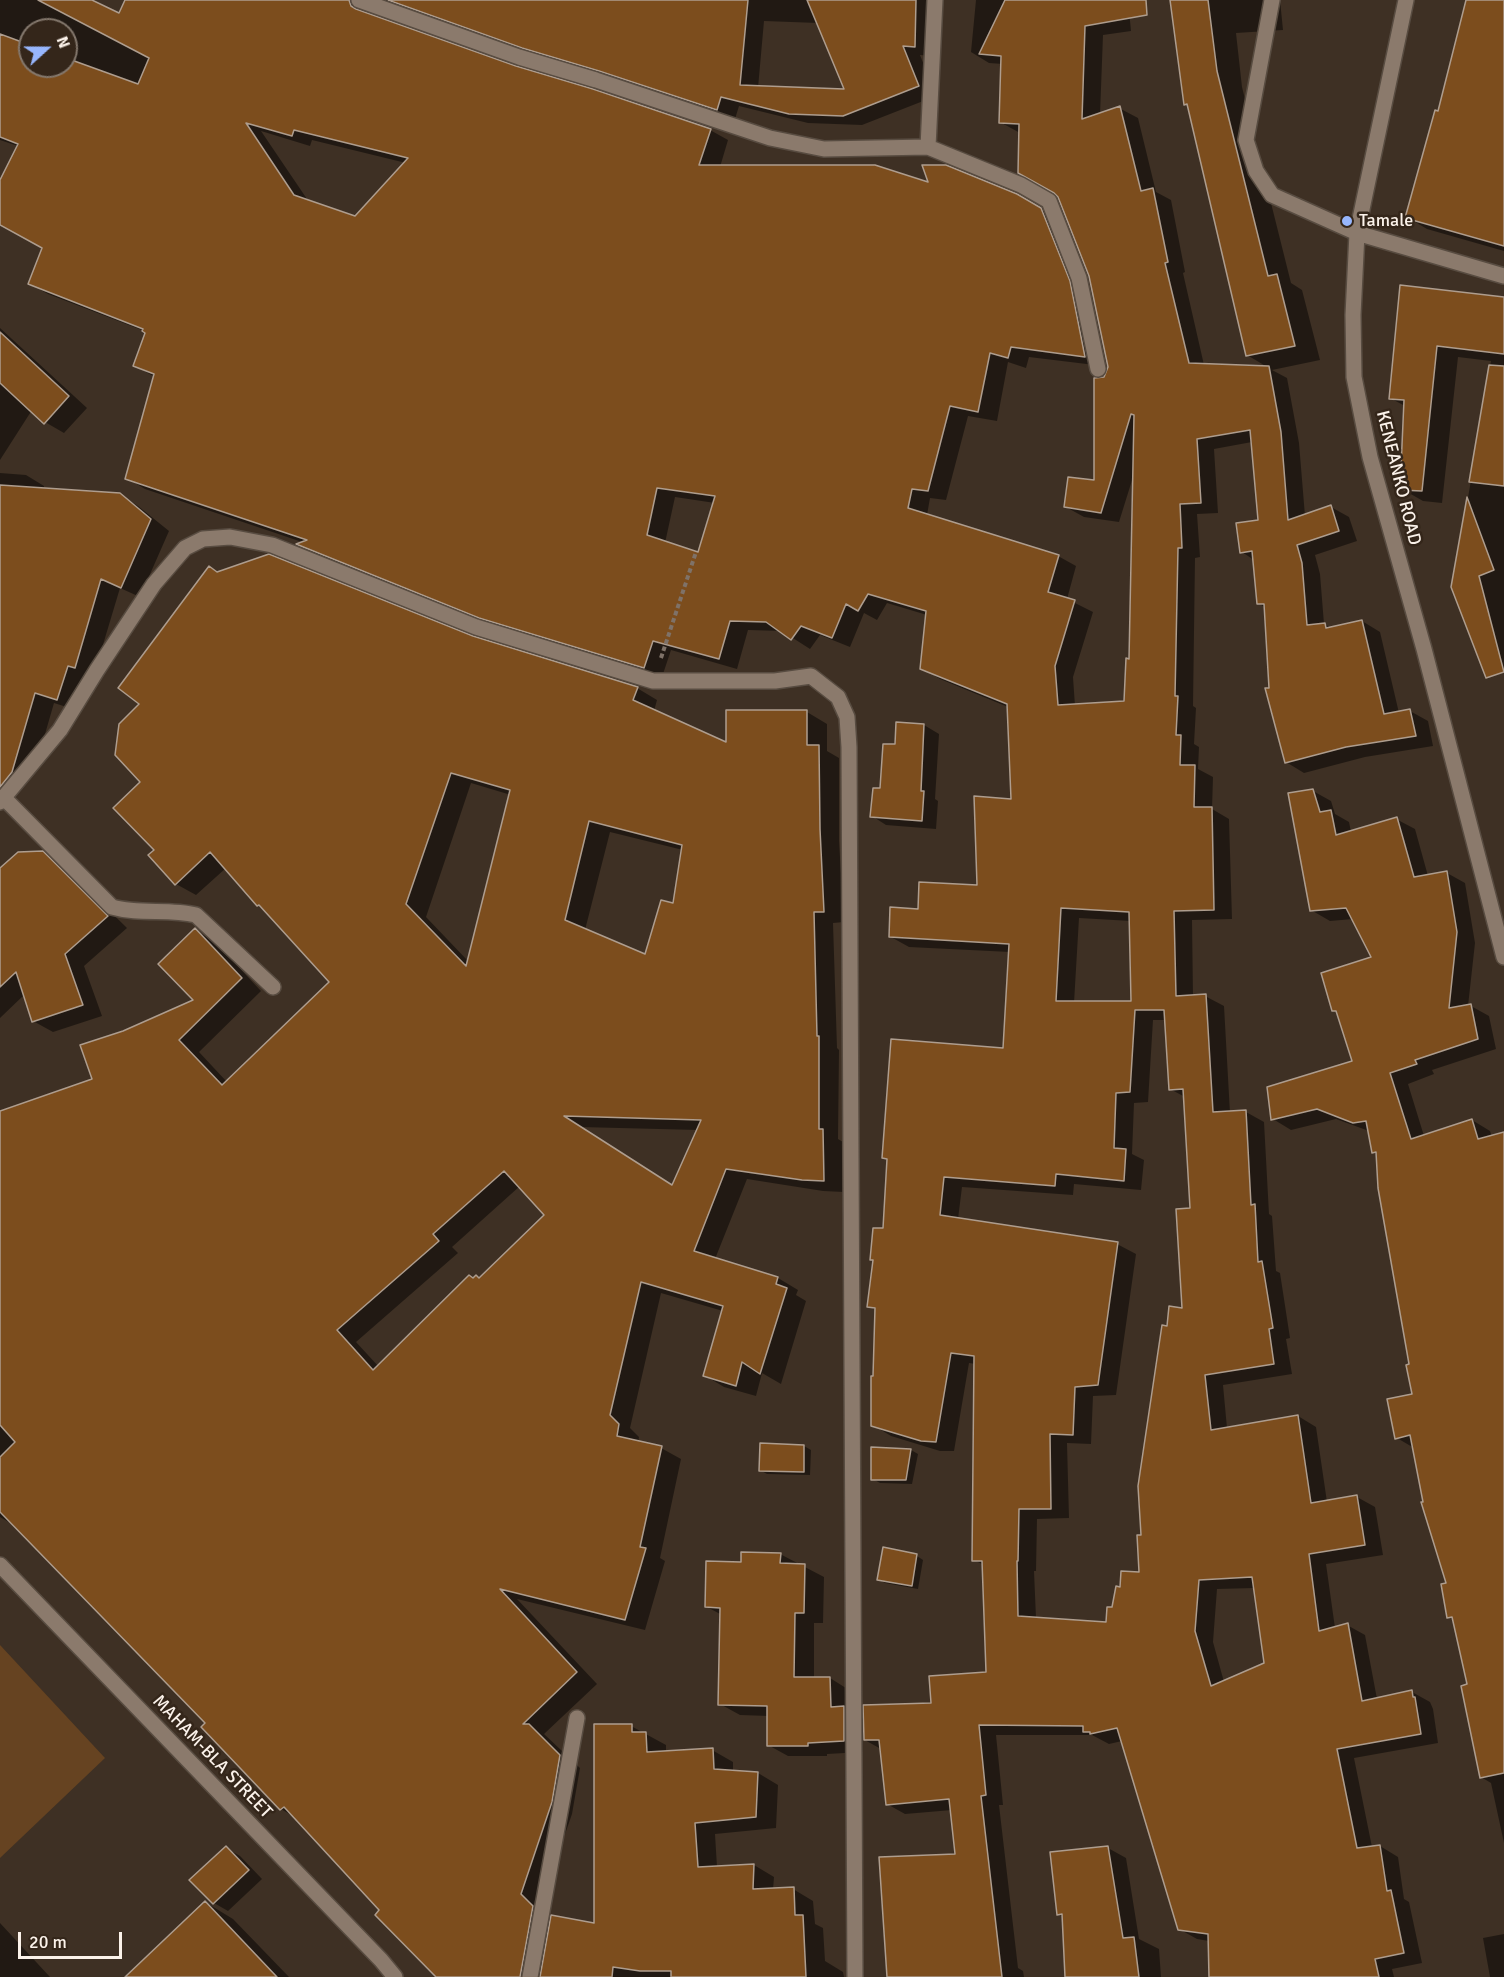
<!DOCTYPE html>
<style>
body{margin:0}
#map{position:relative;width:1504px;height:1977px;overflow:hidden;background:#3e3024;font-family:Signika,sans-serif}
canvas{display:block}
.north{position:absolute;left:18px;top:18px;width:60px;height:60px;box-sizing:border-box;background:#34261a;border:2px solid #84786d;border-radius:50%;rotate:69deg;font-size:16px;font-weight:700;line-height:24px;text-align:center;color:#fbf2ea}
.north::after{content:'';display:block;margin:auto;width:21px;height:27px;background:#97b6fd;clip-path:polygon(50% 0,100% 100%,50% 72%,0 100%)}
.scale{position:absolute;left:18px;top:1932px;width:104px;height:27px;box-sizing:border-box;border:3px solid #fbf2ea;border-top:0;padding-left:8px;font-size:18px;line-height:21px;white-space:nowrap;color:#fbf2ea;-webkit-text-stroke:4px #34261a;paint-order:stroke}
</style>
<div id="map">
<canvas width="1504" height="1977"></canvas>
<div class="north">N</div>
<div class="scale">20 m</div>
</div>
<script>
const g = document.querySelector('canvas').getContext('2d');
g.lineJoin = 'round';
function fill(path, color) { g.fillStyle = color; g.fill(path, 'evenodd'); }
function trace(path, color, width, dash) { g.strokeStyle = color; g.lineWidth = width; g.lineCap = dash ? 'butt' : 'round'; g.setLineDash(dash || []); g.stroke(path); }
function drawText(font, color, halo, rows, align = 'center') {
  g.font = font + ' Signika,sans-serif'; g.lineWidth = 5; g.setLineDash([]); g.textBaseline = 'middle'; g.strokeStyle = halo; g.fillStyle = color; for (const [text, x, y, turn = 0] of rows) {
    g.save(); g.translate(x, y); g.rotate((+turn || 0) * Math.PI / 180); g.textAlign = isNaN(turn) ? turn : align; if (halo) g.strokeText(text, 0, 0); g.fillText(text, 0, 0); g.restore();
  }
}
fill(new Path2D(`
 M0 1645 105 1758 0 1858Z`), '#664321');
fill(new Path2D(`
 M0 0H89L120 15 127 0H934L933 56 920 55 936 96 862 125 808 123 739 106 735 119 371 2 367 12 369 16 515 68 710 130 728 140 720 167 931 185 1016 195 1059 220 1103 366 1029 357 1026 368 1008 362 997 421 968 416 946 500 930 498 927 515 1058 556 1076 566 1067 599 1093 612 1073 677 1075 706 1126 703 1130 660 1133 477 1119 522 1084 517 1066 507 1096 482 1105 378 1109 367 1090 275 1059 197 1020 133 1000 122 1003 64 989 63 971 52 976 0H1128L1131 31 1103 35 1100 115 1119 108 1138 118 1156 192 1171 200 1185 272 1183 273 1204 365 1269 368 1247 355 1189 106 1186 104 1172 0H1280L1283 30 1236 33 1242 87 1291 283 1302 290 1320 360 1272 370 1287 378 1299 443 1305 516 1331 507 1349 517 1357 541 1315 555 1320 574 1324 624 1332 628 1362 621 1380 632 1399 713 1410 711 1428 721 1433 746 1365 757 1304 773 1286 762 1270 689 1266 608 1258 603 1254 560 1242 552 1260 521 1252 442 1214 449 1218 513 1197 514 1200 557 1195 558 1193 706 1196 708 1194 744 1199 747 1198 769 1213 777 1212 809 1229 819 1232 919 1192 920 1193 997 1205 996 1224 1006 1230 1113 1246 1112 1264 1122 1269 1214 1272 1216 1276 1271 1280 1273 1290 1338 1286 1339 1292 1374 1223 1385 1227 1428 1298 1416 1316 1427 1327 1502 1357 1497 1375 1507 1383 1555 1326 1564 1335 1628 1347 1625 1365 1635 1377 1699 1412 1692 1430 1702 1433 1709 1438 1743 1354 1758 1372 1847 1380 1846 1398 1857 1404 1899 1409 1902 1422 1963 1392 1969 1394 1977H1211L1209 1941 1197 1939 1179 1929 1122 1741 1109 1744 1092 1735H996L1003 1805H999L1018 1968 1023 1971 1024 1977H888L957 1855 952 1810 905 1814 887 1804 881 1749 863 1739V1752L827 1754V1756H788L768 1745 769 1716 740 1715 720 1704 722 1615 707 1607 743 1564 780 1554 824 1577 823 1623H814V1679L830 1678 849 1690 850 1711 865 1720 933 1704 988 1673 984 1565 974 1560 976 1364 969 1363 954 1451H940L891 1436 873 1425 876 1310 869 1306 874 1261 872 1259 884 1230 888 1160 884 1158 1005 1050 1010 952 909 947 891 937 920 910 979 886 1013 800 1008 707 940 679 922 668 927 615 887 603 877 620 864 613 850 647 820 635 810 649 782 631 748 630 737 669 671 650 662 677 499 627 316 554 300 545 305 543 145 489 127 478 155 377 135 366 147 332 48 294 30 284 44 248 0 225V183L18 146 0 140ZM764 21 818 23 846 91 758 88ZM30 30H66V66H30ZM261 131 310 146 312 140 406 163 355 218 309 202ZM675 497 715 503 699 554 665 543ZM1079 918 1131 921 1132 1003H1074ZM1153 1020H1166L1170 1089 1185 1097 1191 1210 1184 1309 1169 1327 1143 1537 1140 1574 1121 1589 1107 1624 1036 1618 1034 1571H1036L1037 1519 1069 1518 1067 1443 1091 1444 1093 1396 1116 1395 1136 1254 1117 1244 958 1219 962 1187 1073 1195 1074 1184 1141 1190 1144 1160 1132 1154 1134 1103 1148 1102ZM1255 1588 1265 1664 1224 1682 1213 1642 1217 1589Z
 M1468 0H1504V251L1427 229 1407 217 1439 113Z
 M1402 287 1504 298V670L1501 660 1498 661 1453 587 1491 361 1458 357 1442 503 1423 501 1402 489 1405 406 1390 398Z
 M0 328 87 408 64 433 45 422 32 410 0 460Z
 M0 473 26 475 44 486V489L119 494 138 506 169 531 140 597 120 588 93 678 76 710 54 703 43 741 14 779 9 776 0 786Z
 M218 573 473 638 637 688 657 700 654 711 728 744 727 712H807L827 724V751L839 758V841L844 922 833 923 837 1048 839 1050 838 1139 843 1142 844 1192 823 1191 747 1179 715 1259 778 1278 798 1290 796 1295 806 1301 781 1384 762 1373 756 1396 724 1387 704 1375 723 1311 661 1293 630 1428 639 1437 638 1442 661 1448 681 1459 660 1558 665 1561 645 1630 517 1599 597 1684 544 1734 580 1768 572 1814 540 1906 545 1911 527 1901 526 1904 552 1919 596 1924 631 1726 666 1745V1753L712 1750 733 1762V1772L758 1773 778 1785 776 1828 715 1834 717 1867 754 1865 774 1877 773 1890 793 1889 813 1901 815 1924 823 1928 825 1961 843 1972 844 1977H438L381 1910 296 1818 281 1809 207 1723 12 1524 0 1517V1113L94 1080 123 1032 196 1001 195 930 215 942 261 991 199 1052 227 1082 331 982 263 908 258 905 226 868 196 895 176 884 156 850 142 782 141 704ZM471 783 511 795 468 961 426 917ZM610 832 683 850 675 905 646 956 585 930ZM580 1127 698 1130 674 1186ZM520 1186 546 1215 480 1279H474L379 1367 356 1342 458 1253 452 1247Z
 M898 724 924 725 939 734 935 799 938 801 936 829 886 825 872 816 896 746Z
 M1313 791 1331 801 1335 814 1349 822 1351 832 1396 819 1415 829 1428 876 1447 873 1465 883 1475 943 1468 1006H1471L1489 1016 1496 1049 1432 1070 1434 1074 1408 1084 1424 1136 1472 1120 1490 1131 1492 1137 1504 1134V1843L1491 1783 1481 1777 1469 1685 1454 1620 1449 1617 1448 1584 1425 1503 1414 1448 1397 1438 1414 1395 1378 1155 1373 1152 1369 1131 1336 1119 1291 1130 1273 1119 1354 1062 1338 1013 1333 1010 1373 958 1353 919 1330 921 1311 910Z
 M43 853 63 865 127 928 84 966 102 1016 53 1032 33 1021 24 995 0 1018V870Z
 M804 1446 811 1450 810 1475 767 1474 760 1470Z
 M873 1449 911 1450 918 1454 912 1484 880 1483 873 1479Z
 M917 1556 923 1560 918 1589 885 1583 878 1579Z
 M226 1848 240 1856 262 1879 228 1911 214 1903Z
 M1108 1848 1126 1858 1139 1939 1159 1949 1161 1977H1067L1064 1917 1058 1914Z
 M205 1902 233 1919 289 1977H127Z
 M0 1923 50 1977H0Z
 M1504 1934V1977H1490L1483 1938Z`), '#0007');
const building = new Path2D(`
 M38 0H92L119 13 125 0H349L351 6 356 9 516 66 593 89 711 129 699 165H875L928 182 922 165H946L1017 194 1041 208 1070 281 1085 357 1011 347 1008 358 990 353 978 412 950 406 928 491 912 489 908 508 1059 555 1048 592 1075 600 1055 666 1058 705 1124 701 1126 658 1129 659 1134 415 1131 414 1101 513 1064 507 1068 477 1094 480V378L1104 377 1108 367 1089 276 1058 197 1054 193 1018 173 1019 124 999 123 1001 56 979 54 1005 0H1146L1147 15 1085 26 1082 119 1120 106 1141 191 1153 188 1168 262 1165 263 1189 363 1269 366 1281 432 1288 520 1331 505 1339 531 1297 545 1302 563 1307 625 1325 623 1326 628 1362 620 1384 714 1410 709 1416 736 1346 747 1285 763 1265 688H1269L1264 604H1257L1252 551 1240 553 1236 523 1258 520 1250 430 1197 439 1201 503 1180 504 1182 548H1178L1175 696H1178L1176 735H1181L1180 765H1195L1194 807H1212L1214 910 1174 911 1176 996 1206 994 1213 1112 1246 1110 1251 1205 1255 1204 1258 1262 1262 1261 1273 1328 1269 1329 1274 1364 1205 1375 1211 1430 1298 1415 1311 1503 1357 1495 1365 1545 1309 1554 1319 1631 1348 1623 1362 1701 1412 1690 1413 1697H1415L1421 1734 1337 1749 1357 1848 1380 1845 1387 1891 1391 1890 1404 1953 1375 1959 1379 1977H1209L1208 1934 1178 1930 1117 1728 1090 1734V1732H1083V1726L979 1725 986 1795 981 1796 1002 1977H887L879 1857 955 1854 949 1799 886 1805 879 1740H864L863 1705 931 1703 929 1676 986 1672 982 1561H972L974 1356 951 1353 936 1442 921 1441 871 1426V1376H873L875 1308 867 1307 873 1260H870L873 1228H883L887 1159 882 1158 891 1039 1003 1048 1009 944 889 937 890 907 918 909 919 882 977 885 974 796 1011 799 1007 704 920 669 926 611 868 594 858 611 846 604 832 638 801 626 791 640 766 622 730 621 719 659 653 641 644 668 479 618 296 544 307 540 125 479 154 374 133 366 145 333 142 331 143 329 28 284 42 248 0 225V180L18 144 0 137V34L30 45V66H66V58L138 84 149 58ZM246 123 292 136 294 130 408 158 355 216 294 195ZM657 488 715 496 698 552 647 535ZM1061 908 1129 912 1131 1001H1056ZM1135 1010H1164L1169 1090 1183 1089 1190 1208 1176 1209 1182 1308 1169 1306 1167 1326 1162 1325 1138 1486 1141 1535H1137L1139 1572 1121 1571 1120 1587 1116 1586 1112 1607H1107L1106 1622 1018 1616 1017 1561H1018L1019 1509H1051L1050 1434 1073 1435 1075 1387 1098 1385 1118 1242 940 1215 944 1177 1055 1186 1056 1174 1124 1181 1126 1149 1114 1148 1116 1093 1130 1092ZM1252 1577 1264 1663 1211 1686 1195 1631 1199 1580Z
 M388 0H748L740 85 844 89 807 0H916L915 47 903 46 919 86 843 116 789 114 721 97 717 110 599 71 522 48Z
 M1170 0H1208L1217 71 1268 276 1277 274 1295 346 1246 356 1187 104 1184 105Z
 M1466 0H1504V246L1405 218 1435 110 1438 111Z
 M1400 285 1504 297V354L1437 346 1422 491 1400 490 1404 400 1389 399Z
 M0 332 69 396 44 424 0 383Z
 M1489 365 1504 366V486L1469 482Z
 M0 485 120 493 151 519 121 588 101 579 75 668 68 666 57 700 35 693 12 772 0 787Z
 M1467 497 1494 570 1479 576 1504 672 1486 678 1451 587Z
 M269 554 473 636 638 687 633 700 726 742V710H807V745H819L820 829 824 912H814L817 1036H819V1129H823L824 1181 802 1180 726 1169 694 1251 778 1277 776 1284 787 1288 760 1374 742 1362 736 1386 703 1376 723 1306 641 1282 610 1415 619 1424 617 1436 662 1446 640 1547 646 1548 625 1620 500 1589 577 1672 523 1724H529L560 1755 552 1802 521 1894 533 1906 520 1977H436L375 1915 379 1910 284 1807 280 1810 201 1727 205 1723 0 1512V1457L15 1442 0 1425V1111L92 1079 80 1045 123 1031 193 1000 158 964 195 928 242 978 179 1040 222 1085 329 982 259 905 257 906 210 852 175 885 148 855 154 850 113 808 140 782 115 755 119 724 139 704 118 688 209 566 217 572ZM451 773 510 790 466 966 406 904ZM589 821 682 845 673 903 661 900 645 954 565 920ZM564 1116 701 1120 672 1185ZM504 1171 544 1215 479 1278 476 1275 473 1278 469 1275 373 1370 337 1330 439 1241 433 1234Z
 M896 722 924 724 921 791H924L922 821 870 817 873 788H880L883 744H895Z
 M1313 789 1320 812 1331 810 1336 835 1397 817 1414 877 1447 871 1457 932 1449 1008 1471 1004 1478 1039 1415 1060 1417 1064 1390 1073 1411 1139 1472 1119 1478 1139 1504 1132V1773L1480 1778 1461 1686 1467 1684 1452 1617 1447 1618 1441 1584 1446 1583 1421 1502H1423L1410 1435 1395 1439 1387 1399 1412 1394 1406 1365 1409 1364 1378 1188 1376 1152 1372 1153 1366 1121 1353 1123 1317 1109 1271 1120 1267 1087 1352 1061 1336 1011H1332L1321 973 1371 957 1346 908 1310 911 1288 793Z
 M43 851 108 916 65 954 83 1005 32 1022 16 972 0 987V868L18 852Z
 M760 1443 804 1445V1472L759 1471Z
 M871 1447 911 1449 906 1480H871Z
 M883 1547 917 1554 912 1586 877 1580Z
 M741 1552 781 1553 780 1563 805 1564 804 1613H795L794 1677H830L831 1707 844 1706V1741L808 1743V1746H767V1706L718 1705 720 1608 705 1607 706 1561 741 1562Z
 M594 1724H632V1732H646L647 1752 713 1748 714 1769 758 1772 756 1817 695 1823 698 1867 754 1864 753 1889 794 1887 795 1915H803L806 1977H671V1971H640L613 1967 612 1977H540L551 1915 594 1923Z
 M226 1846 249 1870 213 1904 189 1880Z
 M1108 1846 1123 1938 1134 1937 1139 1977H1065L1062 1914 1057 1915 1050 1852Z
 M205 1901 277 1977H125Z`);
fill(building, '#7c4d1d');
trace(building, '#ae9d8e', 1.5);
const minor = new Path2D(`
 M359 0 519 57 596 80 770 138 824 149 928 147 1021 185 1049 201 1079 278 1098 369
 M1272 0 1246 140 1256 171 1272 195 1357 233 1504 276
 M1406 0 1357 233 1353 315 1354 377 1370 457 1424 649 1504 957
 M928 147 935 0
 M4 798 112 907C140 915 169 908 196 915L273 987
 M0 802 60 730 97 670 154 584 185 548 203 539 230 537 272 545 476 627 653 681H775L811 676 838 697 847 717 849 747 855 1977
 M0 1565 381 1960 395 1977
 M530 1977 577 1718`);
trace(minor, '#584c41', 18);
trace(new Path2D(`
 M661 658 696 552`), '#7f7268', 4, [4.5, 3]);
trace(minor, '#8b7a6c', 15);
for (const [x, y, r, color] of [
 [1347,221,6,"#97b6fd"]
]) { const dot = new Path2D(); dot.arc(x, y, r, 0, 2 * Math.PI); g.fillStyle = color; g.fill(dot); trace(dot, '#34261a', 2); }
drawText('18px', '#fbf2ea', '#34261a', [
 ["Tamale",1359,221]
], 'left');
drawText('18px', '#fbf2ea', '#34261a', [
 ["KENEANKO ROAD",1398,478,76],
 ["MAHAM-BLA STREET",212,1757,46]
]);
</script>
